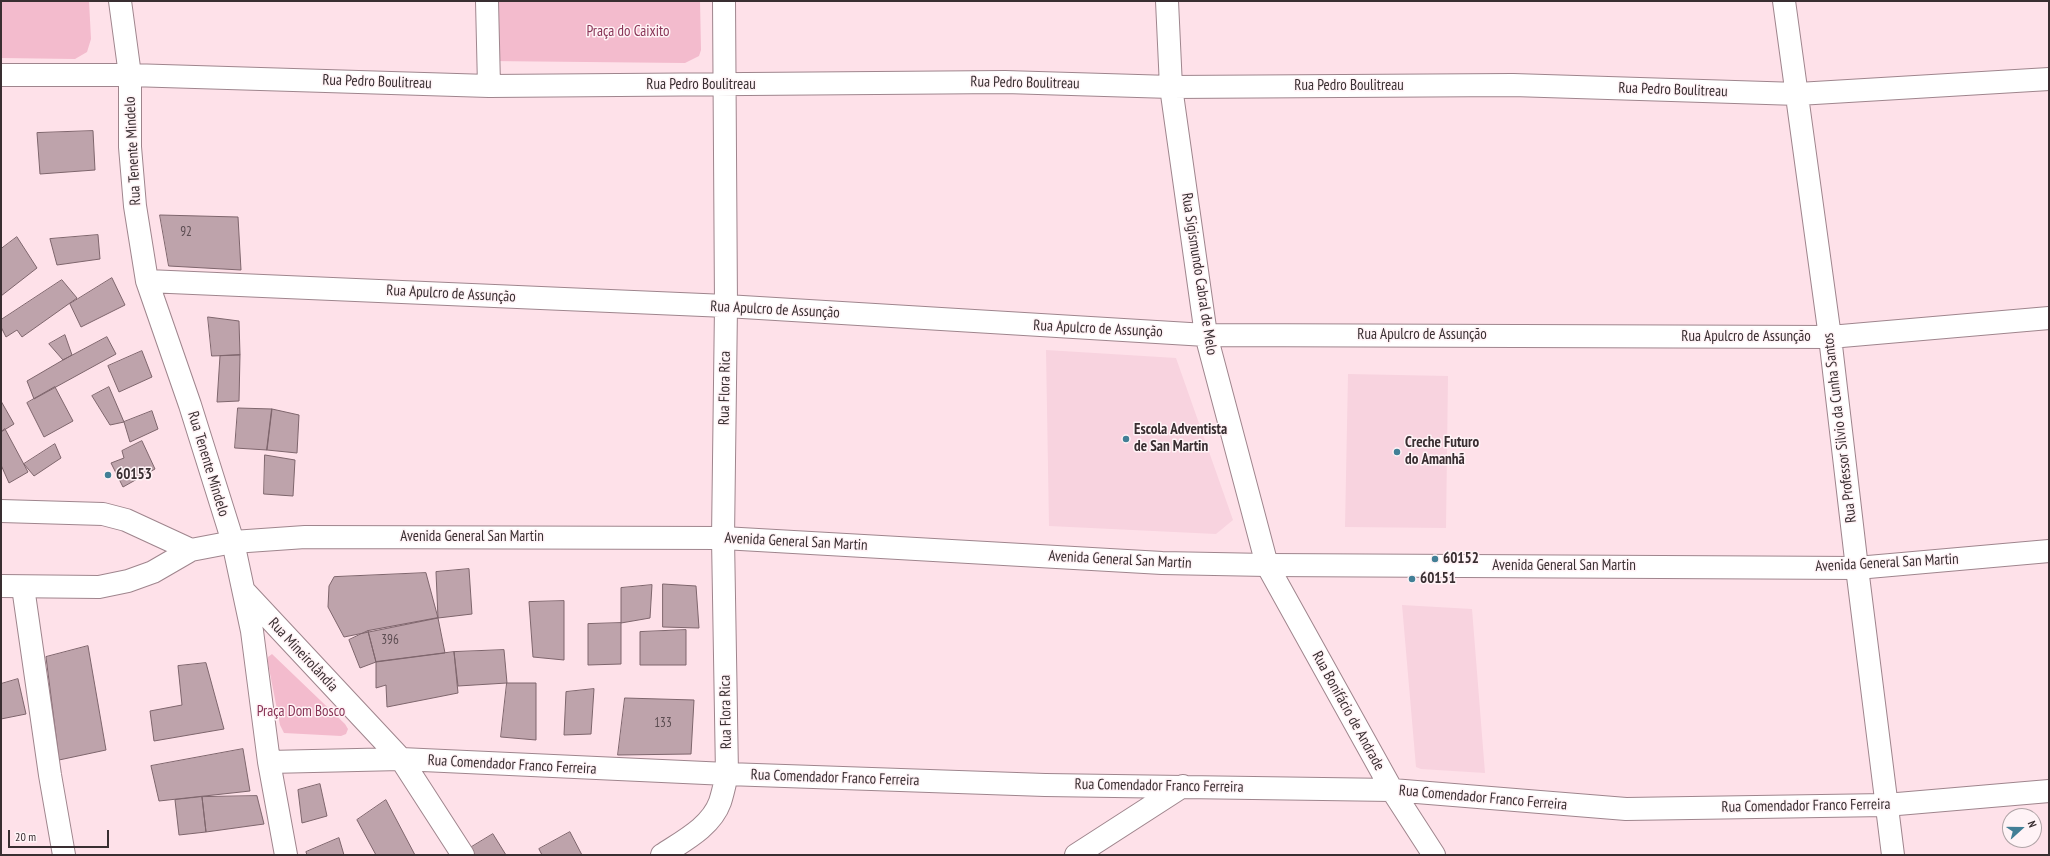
<!DOCTYPE html>
<meta charset="utf-8">
<style>
body{margin:0}
#map{position:relative;width:2050px;height:856px;overflow:hidden;background:#fee1e9;font-family:"PT Sans Narrow",sans-serif}
canvas{display:block}
.frame{position:absolute;inset:0;border:2px solid #392e31;pointer-events:none}
.north{position:absolute;left:2002px;top:808px;width:40px;height:40px;box-sizing:border-box;background:#fff3f6;border:1px solid #b0a4a7;border-radius:50%;rotate:69deg;font-size:11px;font-weight:700;line-height:16px;text-align:center;color:#392e31}
.north::after{content:'';display:block;margin:auto;width:14px;height:18px;background:#427f96;clip-path:polygon(50% 0,100% 100%,50% 72%,0 100%)}
.scale{position:absolute;left:8px;top:830px;width:101px;height:18px;box-sizing:border-box;border:2px solid #392e31;border-top:0;padding-left:5px;font-size:12px;line-height:14px;white-space:nowrap;color:#392e31;-webkit-text-stroke:3px #fff3f6;paint-order:stroke}
</style>
<div id="map">
<canvas width="2050" height="856"></canvas>
<div class="frame"></div>
<div class="north">N</div>
<div class="scale">20 m</div>
</div>
<script>
const g = document.querySelector('canvas').getContext('2d');
g.lineJoin = 'round';
function fill(path, color) { g.fillStyle = color; g.fill(path, 'evenodd'); }
function trace(path, color, width, dash) { g.strokeStyle = color; g.lineWidth = width; g.lineCap = dash ? 'butt' : 'round'; g.setLineDash(dash || []); g.stroke(path); }
function drawText(font, color, halo, rows, align = 'center') {
  g.font = font + ' "PT Sans Narrow",sans-serif'; g.lineWidth = 3; g.setLineDash([]); g.textBaseline = 'middle'; g.strokeStyle = halo; g.fillStyle = color; for (const [text, x, y, turn = 0] of rows) {
    g.save(); g.translate(x, y); g.rotate((+turn || 0) * Math.PI / 180); g.textAlign = isNaN(turn) ? turn : align; if (halo) g.strokeText(text, 0, 0); g.fillText(text, 0, 0); g.restore();
  }
}
fill(new Path2D(`
 M1046 350 1176 358 1233 520 1216 534 1049 526Z
 M1348 374 1448 376 1446 528 1345 527Z
 M1402 605 1472 609 1485 773 1421 769 1416 767Z`), '#f8d3df');
fill(new Path2D(`
 M1 1H89L91 39 87 52 75 59 1 58Z
 M481 1H700L701 50 699 56 685 63 488 61Z
 M272 654 345 724 348 729 346 734 341 736 284 733 280 725 268 663V657Z`), '#f3bbcd');
const building = new Path2D(`
 M93 131 95 170 40 174 37 133Z
 M160 215 238 217 241 270 169 266Z
 M98 235 100 259 57 265 50 239Z
 M17 237 37 268 1 296V249Z
 M112 278 125 305 81 327 70 304Z
 M62 280 77 298 22 337 17 330 6 337 1 327V320Z
 M208 317 239 321 240 355 212 356Z
 M65 335 72 355 63 360 49 344Z
 M107 337 116 354 34 399 27 381 63 360Z
 M142 351 152 377 119 392 108 366Z
 M240 355 239 401 217 402 220 356Z
 M55 387 73 421 44 437 27 403Z
 M109 387 124 422 110 425 92 396Z
 M1 401 14 424 1 432Z
 M238 408 272 409 267 450 235 448Z
 M272 409 299 415 297 453 267 450Z
 M152 411 158 429 130 442 124 422Z
 M5 429 28 472 9 483 1 465V432Z
 M142 441 155 469 123 487 111 463 124 458 122 451Z
 M55 444 61 458 34 476 24 464Z
 M265 455 295 460 293 496 264 494Z
 M469 569 472 614 438 618 436 572Z
 M426 573 438 618 344 637 328 607 329 586 334 577Z
 M663 584 696 586 699 628 663 627Z
 M652 585 650 618 621 623V588Z
 M564 601V660L533 657 529 602Z
 M438 618 445 653 376 662 368 631Z
 M621 623V664L588 665V624Z
 M686 630V665H640V632Z
 M368 631 376 662 360 668 349 640Z
 M88 646 106 750 59 760 46 657Z
 M504 650 507 683 458 686 454 652Z
 M454 652 458 693 387 707 386 685 376 688V662Z
 M206 663 224 729 154 741 150 711 182 705 178 666Z
 M18 679 26 714 1 719V684Z
 M507 683H536V740L501 737Z
 M594 689 591 734 564 735 566 692Z
 M625 698 694 700 691 754 618 755Z
 M243 749 250 791 159 801 151 766Z
 M320 784 327 816 302 823 298 790Z
 M257 796 264 824 206 832 202 797Z
 M202 797 206 832 179 835 175 800Z
 M386 800 415 855H376L357 820Z
 M570 832 582 855H542L539 849Z
 M493 834 506 855H475L470 848Z
 M339 838 344 855H307L306 852Z`);
fill(building, '#bea3ab');
trace(building, '#7e656c', 1);
const minor = new Path2D(`
 M120 1 130 75V147L135 206 147 281 190 405 233 542 252 631 269 762 286 855
 M487 1 489 86
 M1167 1 1171 87 1206 335 1267 565 1392 790 1434 855
 M1784 1 1830 337 1857 568 1893 855
 M1 75H130L489 86 1005 82 1171 87 1513 85 1798 94 2049 79
 M147 281 726 306 1206 335 1830 337 2049 318
 M23 587 50 775 64 855
 M244 591 401 759 463 855
 M269 762 401 759 727 774 1045 785 1392 790 1626 809 1886 805 2049 791
 M662 855C683 841 711 827 720 802 723 793 725 783 727 774L723 538 726 306 724 1
 M1076 855 1183 786`);
const major = new Path2D(`
 M1 511 103 514 126 520 191 550
 M1 586 99 587 128 581 153 572 191 550 233 542 305 537 723 538 1162 563 1267 565 1857 568 2049 551`);
trace(minor, '#9f858d', 24);
trace(major, '#9f858d', 24);
trace(minor, '#fff', 22);
trace(major, '#fff', 22);
for (const [x, y, r, color] of [
 [1126,439,4,"#427f96"],
 [1397,452,4,"#427f96"],
 [108,475,4,"#427f96"],
 [1435,559,4,"#427f96"],
 [1412,579,4,"#427f96"]
]) { const dot = new Path2D(); dot.arc(x, y, r, 0, 2 * Math.PI); g.fillStyle = color; g.fill(dot); trace(dot, '#fff3f6', 1.5); }
drawText('13px', '#5a4b50', null, [
 ["92",186,232],
 ["396",390,640],
 ["133",663,723]
]);
drawText('15px', '#883456', '#fff3f6', [
 ["Praça do Caixito",628,32],
 ["Praça Dom Bosco",301,712]
]);
drawText('15px', '#392e31', '#fff3f6', [
 ["Rua Pedro Boulitreau",377,82,2],
 ["Rua Pedro Boulitreau",1025,83,1],
 ["Rua Pedro Boulitreau",701,85],
 ["Rua Pedro Boulitreau",1349,86],
 ["Rua Pedro Boulitreau",1673,90,2],
 ["Rua Tenente Mindelo",133,151,-93],
 ["Rua Sigismundo Cabral de Melo",1199,274,81],
 ["Rua Apulcro de Assunção",451,294,3],
 ["Rua Apulcro de Assunção",775,310,3],
 ["Rua Apulcro de Assunção",1098,329,3],
 ["Rua Apulcro de Assunção",1422,335],
 ["Rua Apulcro de Assunção",1746,337],
 ["Rua Flora Rica",725,388,-89],
 ["Rua Professor Silvio da Cunha Santos",1840,428,-97],
 ["Rua Tenente Mindelo",208,464,73],
 ["Avenida General San Martin",472,537],
 ["Avenida General San Martin",796,542,3],
 ["Avenida General San Martin",1120,560,3],
 ["Avenida General San Martin",1887,563,-3],
 ["Avenida General San Martin",1564,566],
 ["Rua Mineirolândia",303,655,47],
 ["Rua Bonifácio de Andrade",1348,711,61],
 ["Rua Flora Rica",726,712,-91],
 ["Rua Comendador Franco Ferreira",512,765,3],
 ["Rua Comendador Franco Ferreira",835,778,2],
 ["Rua Comendador Franco Ferreira",1159,786,1],
 ["Rua Comendador Franco Ferreira",1483,798,5],
 ["Rua Comendador Franco Ferreira",1806,806,-1]
]);
drawText('bold 15px', '#392e31', '#fff3f6', [
 ["Escola Adventista",1134,430],
 ["de San Martin",1134,447],
 ["Creche Futuro",1405,443],
 ["do Amanhã",1405,460],
 ["60153",116,475],
 ["60152",1443,559],
 ["60151",1420,579]
], 'left');
</script>
